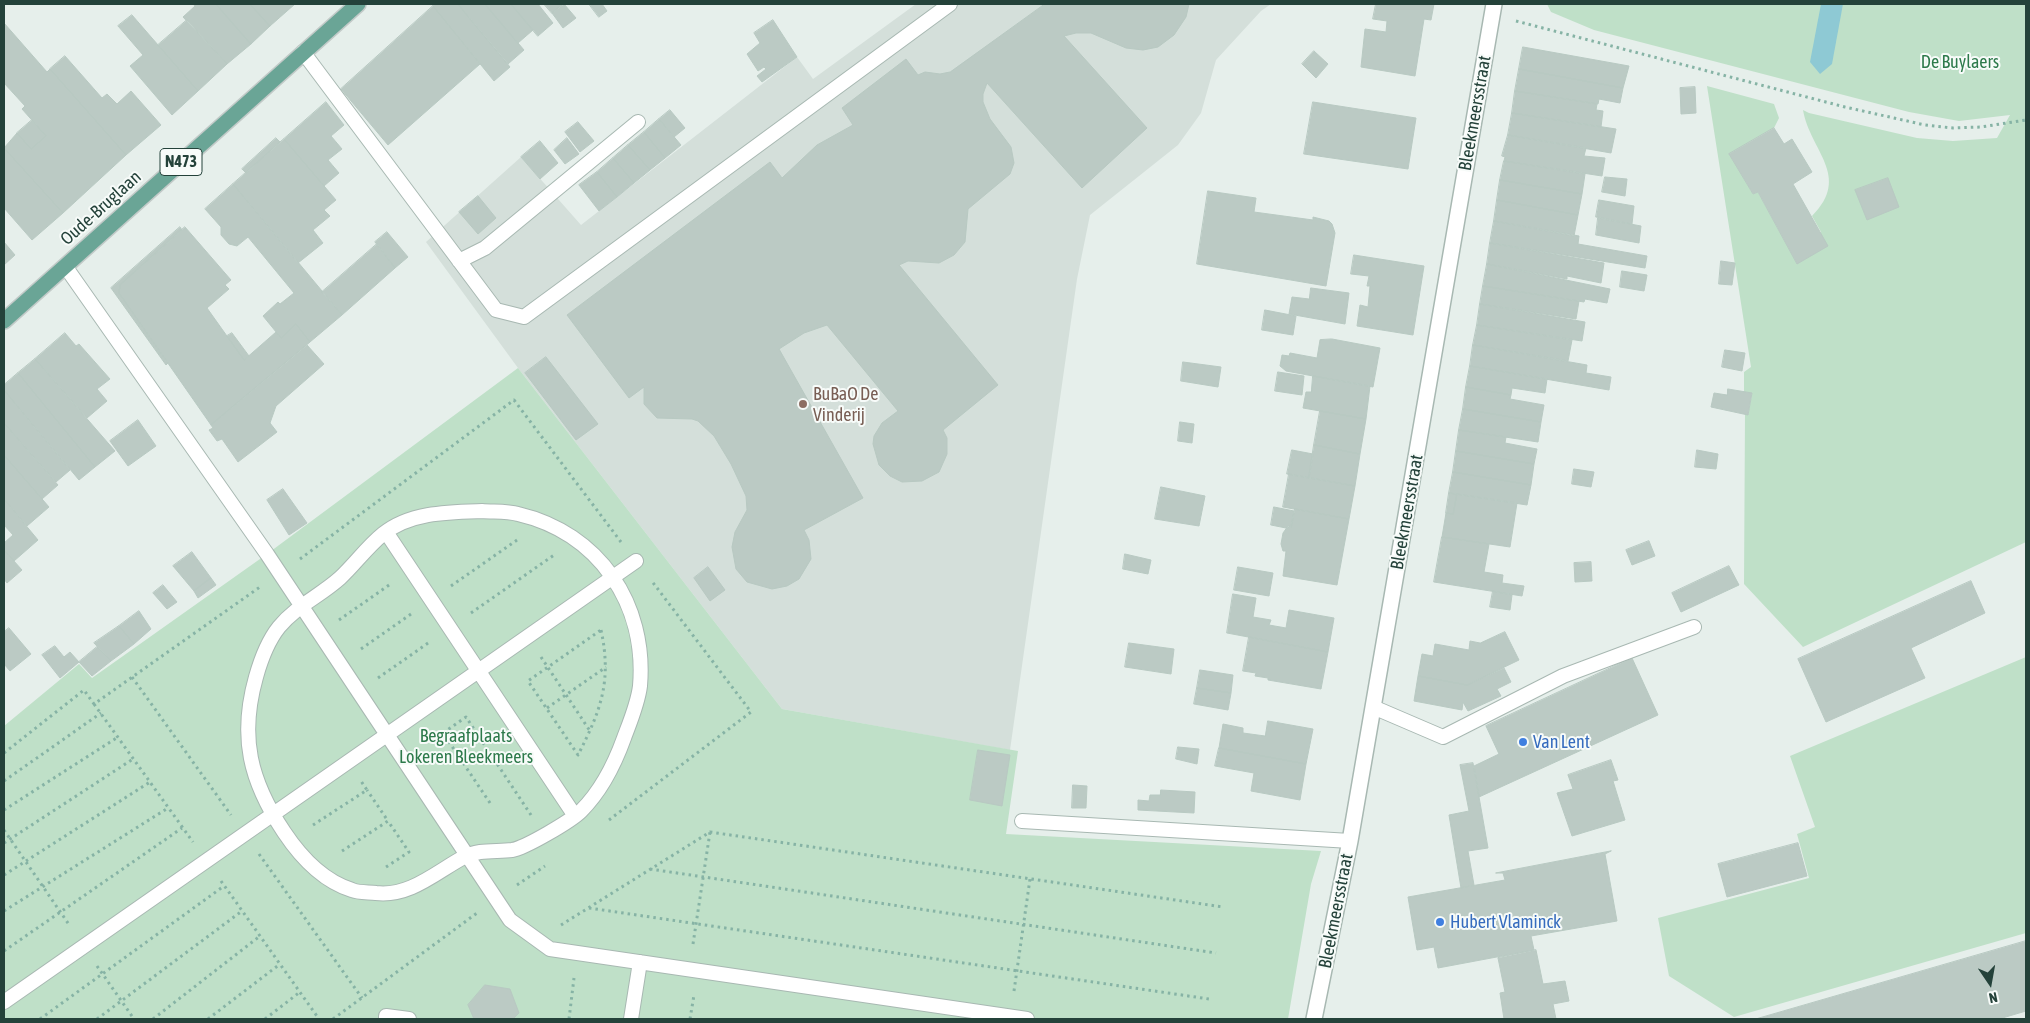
<!DOCTYPE html>
<style>
body{margin:0}
#map{position:relative;width:2030px;height:1023px;overflow:hidden;background:#e6efeb;font-family:"Asap Condensed",sans-serif}
canvas{display:block}
.frame{position:absolute;inset:0;border:5px solid #24423a;pointer-events:none}
.north{position:absolute;left:1965px;top:958px;width:50px;height:50px;-webkit-text-stroke:4px #f7fbf9;paint-order:stroke;rotate:168deg;font-size:14px;font-weight:700;line-height:20px;text-align:center;color:#24423a}
.north::after{content:'';display:block;margin:auto;width:18px;height:22px;background:#24423a;clip-path:polygon(50% 0,100% 100%,50% 72%,0 100%)}
</style>
<div id="map">
<canvas width="2030" height="1023"></canvas>
<div class="frame"></div>
<div class="north">N</div>
</div>
<script>
const g = document.querySelector('canvas').getContext('2d');
g.lineJoin = 'round';
function fill(path, color) { g.fillStyle = color; g.fill(path, 'evenodd'); }
function trace(path, color, width, dash) { g.strokeStyle = color; g.lineWidth = width; g.lineCap = dash ? 'butt' : 'round'; g.setLineDash(dash || []); g.stroke(path); }
function drawText(font, color, halo, rows, align = 'center') {
  g.font = font + ' "Asap Condensed",sans-serif'; g.lineWidth = 4; g.setLineDash([]); g.textBaseline = 'middle'; g.strokeStyle = halo; g.fillStyle = color; for (const [text, x, y, turn = 0] of rows) {
    g.save(); g.translate(x, y); g.rotate((+turn || 0) * Math.PI / 180); g.textAlign = isNaN(turn) ? turn : align; if (halo) g.strokeText(text, 0, 0); g.fillText(text, 0, 0); g.restore();
  }
}
fill(new Path2D(`
 M916 4H1271L1261 11 1216 60 1201 113 1178 145 1090 215 1077 279 1010 750 782 709 518 368 426 242 521 157 581 225 797 57 813 79Z`), '#d4dfda');
fill(new Path2D(`
 M1547 4H2026V542L1803 647 1744 584 1745 414H1748L1752 394 1744 392V372L1751 367 1707 86 1774 104 1779 118 1774 128 1730 154 1753 194 1758 192 1797 263 1821 232 1812 216C1852 176 1810 151 1803 110L1809 113 1917 138 1953 141 1997 138 2010 115 1959 121 1909 112 1594 30 1551 12Z
 M518 368 782 709 1018 751 1006 834 1321 851 1311 884 1288 1019H4V726L79 664 92 678 267 554Z
 M2026 657V933L1734 1017 1669 976 1658 918 1809 878 1797 834 1815 827 1790 756Z`), '#bfe0c8');
fill(new Path2D(`
 M1821 4H1843L1832 64 1820 74 1810 62Z`), '#8ec9d4');
const building = new Path2D(`
 M193 4H216L251 44 227 64 183 17 195 6Z
 M216 4H250L270 26 251 44Z
 M250 4H295L270 26Z
 M436 4H458L510 67 494 81 433 6Z
 M458 4H485L524 50 508 64Z
 M485 4H511L533 30 518 43Z
 M511 4H538L553 23 538 36Z
 M544 4H563L552 13Z
 M564 4 576 18 563 28 552 13Z
 M589 4H602L607 11 599 17Z
 M1045 4H1189L1186 17 1174 35 1158 47 1143 50 1126 48 1091 33H1076L1064 36 1147 128 1082 188 987 83 983 94V102L990 119 1011 147 1014 163 1010 174 968 209 965 242 954 255 939 263 908 261 899 265 998 385 943 430 947 438V454L939 472 922 481 902 482 890 476 879 465 873 444 874 436 882 423 898 411 827 325 804 333 779 349 863 498 804 530 809 540 811 559 799 579 787 586 772 589 747 582 736 569 732 547 735 532 747 510 746 496 731 464 714 436 698 421 692 419 657 418 644 404V387L629 398 567 315 770 162 782 178 817 145 853 125 842 108 906 59 918 75 925 72 940 74 950 72Z
 M1376 4H1434L1431 20 1424 19 1415 76 1361 67 1365 29 1386 32 1387 21 1373 19Z
 M433 6 480 64 388 145 341 89Z
 M132 15 198 91 172 115 130 66 143 55 118 26Z
 M187 20 227 64 198 91 158 45Z
 M773 20 797 57 762 82 757 76 766 69 764 67 758 71 747 54 760 43 754 33Z
 M4 23 47 72 50 69 126 155 63 213 4 148 17 133 31 149 46 136 22 109 25 106 4 83Z
 M1523 47 1629 66 1623 88 1519 69Z
 M1314 51 1328 64 1316 78 1302 64Z
 M65 56 102 98 107 94 117 104 131 91 161 125 126 155 50 69Z
 M1519 69 1623 88 1620 103 1599 99 1598 104 1515 91Z
 M1695 87 1696 113 1681 114 1680 88Z
 M1515 91 1597 104 1596 110 1603 111 1601 127 1512 113Z
 M326 102 344 125 331 136 342 149 328 160 339 173 324 186 284 139Z
 M1313 102 1416 118 1408 169 1304 154Z
 M670 110 685 128 674 137 659 119Z
 M1512 113 1616 129 1611 153 1508 135Z
 M659 119 681 145 665 158 644 132Z
 M32 120 46 136 31 149 17 133Z
 M578 122 594 141 580 152 565 132Z
 M1774 128 1784 144 1792 139 1812 172 1793 184 1828 246 1797 264 1758 192 1753 194 1729 154Z
 M644 132 665 158 650 170 628 145Z
 M1508 135 1586 148 1584 156 1605 158 1602 176 1504 161 1505 157 1502 156Z
 M276 138 280 142 246 173 242 169Z
 M567 138 579 154 565 164 554 150Z
 M284 139 336 200 324 210 330 216 313 230 323 243 298 263 233 184Z
 M540 141 558 163 540 179 521 157Z
 M628 145 650 170 634 183 613 158Z
 M4 148 63 213 32 240 4 208Z
 M613 158 634 183 617 197 597 172Z
 M1504 161 1585 174 1582 194 1500 180Z
 M597 172 617 197 599 211 579 185Z
 M1605 177 1627 179 1625 196 1602 192Z
 M1888 178 1899 207 1867 220 1855 190Z
 M1500 180 1582 194 1578 215 1497 200Z
 M233 184 342 315 310 342 296 324 281 338 263 316 278 302 280 304 294 293 248 237 237 246 229 244 221 235V227L205 209Z
 M1208 191 1256 198 1254 212 1313 220V217L1329 221 1332 224 1335 233 1326 286 1197 264Z
 M478 196 496 218 478 234 459 212Z
 M1497 200 1578 215 1574 236 1494 221Z
 M1599 200 1634 206 1632 224 1596 217Z
 M1598 218 1641 226 1639 243 1596 235Z
 M1494 221 1579 236 1578 244 1647 256 1645 268 1490 243Z
 M180 227 182 230 120 285 119 293 168 363 166 365 111 288Z
 M185 227 231 280 225 285 229 289 207 308 244 360 276 332 281 338 296 324 310 342 211 425 119 293 120 285Z
 M387 232 408 257 395 268 375 242Z
 M4 242 15 255 4 265Z
 M1490 243 1604 263 1601 283 1567 276V279L1487 264Z
 M377 244 395 268 342 315 322 292Z
 M1354 255 1424 266 1413 335 1357 326 1360 305 1368 307 1370 286H1367L1369 276 1351 274Z
 M1721 261 1735 263 1732 285 1719 284Z
 M1487 264 1610 289 1607 303 1585 299 1584 302 1483 286Z
 M1622 271 1647 275 1644 291 1620 287Z
 M1483 286 1579 301 1576 319 1480 304Z
 M1311 288 1349 293 1345 324 1289 314 1292 297 1309 299Z
 M1480 304 1585 322 1582 341 1477 325Z
 M1265 310 1296 316 1293 335 1262 330Z
 M1477 325 1572 340 1568 361 1473 345Z
 M65 333 76 346 79 344 110 379 97 389 107 401 87 418 35 359Z
 M232 333 249 356 244 360 227 336Z
 M1332 339 1380 348 1373 387 1286 371 1280 366 1282 355 1289 356 1290 353 1317 358 1320 340Z
 M307 345 324 364 276 406 270 423 277 432 238 462 222 439 217 441 209 430 213 428 211 425Z
 M1473 345 1587 365 1586 373 1611 377 1609 390 1470 366Z
 M1725 350 1745 353 1742 371 1722 367Z
 M546 357 598 424 576 440 525 373Z
 M35 359 115 451 95 467 18 373Z
 M1183 362 1221 367 1218 387 1181 381Z
 M1470 366 1547 379 1545 393 1512 388 1511 395 1466 387Z
 M1278 372 1304 376 1302 395 1275 391Z
 M18 373 95 467 79 480 4 390V385Z
 M1313 376 1370 386 1366 419 1303 408 1306 392H1311Z
 M1466 387 1511 395 1510 399 1544 405 1541 422 1463 409Z
 M1728 389 1752 393 1748 415 1711 407 1714 393 1727 395Z
 M4 390 70 470 56 482 4 423Z
 M1463 409 1541 422 1538 442 1459 430Z
 M1320 411 1366 419 1360 454 1314 445Z
 M138 420 156 446 128 466 110 441Z
 M1180 422 1194 424 1192 443 1178 441Z
 M4 423 58 485 42 499 4 455Z
 M1459 430 1506 437 1505 443 1537 449 1534 464 1456 451Z
 M1314 445 1360 454 1355 486 1309 478Z
 M1292 450 1313 454 1309 478 1287 474Z
 M1697 450 1718 454 1716 469 1695 467Z
 M1456 451 1534 464 1531 485 1453 472Z
 M4 455 49 507 27 526 4 499Z
 M1574 469 1594 472 1591 487 1572 484Z
 M1453 472 1531 485 1527 505 1449 493Z
 M1289 474 1355 486 1349 519 1283 507Z
 M1161 487 1205 496 1199 526 1155 519Z
 M283 489 307 523 289 535 267 500Z
 M1449 493 1457 494 1453 514 1446 513Z
 M1457 494 1517 503 1510 547 1442 537 1446 513 1453 514Z
 M4 499 38 540 14 561 4 550V543L13 535 4 525Z
 M1274 507 1294 511 1291 527 1286 528 1271 525Z
 M1295 509 1349 519 1337 585 1283 576 1286 551H1283L1281 544 1283 533 1288 526 1291 527Z
 M1442 537 1489 544 1484 572 1503 575 1502 583 1524 586 1522 596 1434 582Z
 M1649 541 1655 556 1632 565 1626 550Z
 M4 550 22 570 7 583 4 579Z
 M192 552 211 578 194 591 173 566Z
 M1125 554 1151 560 1148 574 1123 569Z
 M1591 562 1592 581 1575 582 1574 563Z
 M1729 566 1739 585 1681 612 1672 593Z
 M708 567 725 590 710 601 694 578Z
 M1238 567 1273 573 1269 596 1234 590Z
 M211 578 216 585 198 598 194 591Z
 M1971 581 1985 613 1911 648 1925 678 1826 722 1798 659Z
 M163 585 177 602 167 609 153 593Z
 M1493 591 1512 595 1510 610 1490 607Z
 M1233 594 1256 598 1253 617 1271 620 1269 625 1286 628 1289 610 1334 618 1328 652 1227 633Z
 M139 611 151 629 134 644 119 626Z
 M119 626 134 644 111 661 94 643Z
 M9 628 31 654 10 671 4 664V632Z
 M1505 632 1519 660 1467 685 1418 676 1422 654 1433 656 1435 644 1469 650 1470 641 1480 643Z
 M1249 637 1328 652 1321 689 1268 680V678L1255 676 1256 673 1243 671Z
 M1129 643 1174 649 1171 674 1125 667Z
 M55 646 64 657 70 652 79 662 60 678 42 655Z
 M97 647 111 661 92 676 79 662Z
 M1632 658 1658 715 1479 797 1474 766 1499 754 1486 726Z
 M1504 668 1511 682 1497 689 1501 696 1468 711 1463 702 1462 710 1414 701 1418 676 1467 685Z
 M1200 670 1233 675 1231 693 1197 688Z
 M1197 688 1231 693 1228 710 1194 704Z
 M1268 721 1313 729 1306 764 1219 748 1223 724 1243 728V733L1265 736Z
 M1178 747 1199 749 1197 764 1176 759Z
 M1219 748 1306 764 1300 800 1251 791 1254 773 1215 766Z
 M978 750 1010 755 1002 806 970 800Z
 M1611 760 1618 780 1613 781 1625 820 1572 836 1557 793 1573 789 1568 775Z
 M1473 763 1488 848 1468 851 1474 885 1461 888 1449 815 1469 811 1460 765Z
 M1073 785 1087 786 1086 808H1072Z
 M1161 790 1195 792 1194 813 1138 810V800L1149 801 1150 795H1160Z
 M1798 843 1807 876 1727 897 1718 864Z
 M1611 851 1605 854 1617 921 1531 936 1534 950 1438 968 1434 947 1417 950 1408 897 1505 880 1503 873H1496Z
 M2026 941V1011L1999 1019H1756Z
 M1536 950 1543 984 1565 981 1569 1001 1553 1004 1556 1019H1504L1500 993 1505 992 1498 958Z
 M485 985 510 989 519 1013 513 1019H474L468 1005Z`);
fill(building, '#bbcac4');
trace(building, '#b8c9c2', 1);
const lane = new Path2D(`
 M303 52 496 310 524 317 950 4
 M459 261 485 248 638 122
 M65 266 267 554 510 920 550 949 1027 1019
 M482 511C493 512 507 511 518 514 599 533 647 604 640 686 638 703 630 722 624 738 615 763 600 792 581 811 571 821 525 848 512 850 496 852 479 849 464 857 436 872 410 897 376 893 369 892 359 893 352 890 323 881 300 856 284 832 250 781 239 737 256 677 261 659 267 642 279 627 296 606 320 596 340 578 355 564 367 547 383 534 410 512 449 512 482 511Z
 M386 532 575 816
 M1373 707 1443 737 1563 676 1694 627
 M1022 821 1350 841
 M4 1002 636 561
 M386 1019V1016L409 1019
 M631 1019 640 962`);
const street = new Path2D(`
 M1314 1019 1350 841 1494 4`);
const primary = new Path2D(`
 M4 321 358 4`);
trace(lane, '#a8b8b2', 16);
trace(street, '#a8b8b2', 18);
trace(primary, '#c2cac8', 18);
trace(new Path2D(`
 M1516 21 1845 107 1925 125 1953 128 1981 127 2026 120
 M300 559 514 400 621 542
 M451 586 517 540
 M471 613 554 555
 M339 620 392 583
 M601 630C612 681 601 710 578 755L528 681Z
 M361 649 411 614
 M541 657 590 731
 M132 677 231 815
 M378 678 431 641
 M94 704 193 842
 M547 708 606 667
 M4 753 84 690 94 704 260 587
 M4 781 101 713
 M490 803 443 733 466 717 531 815
 M4 810 118 737
 M609 820 751 712 651 580
 M313 825 367 790 361 781
 M4 830 70 926
 M4 843 133 759
 M342 851 388 821 367 790
 M259 854 362 998
 M386 867 409 852 388 821
 M650 869 1216 953
 M4 875 150 782
 M221 881 319 1019
 M517 885 545 866
 M589 908 1209 999
 M4 911 168 808
 M561 925 710 832 1223 907
 M693 944 710 832
 M4 951 182 828
 M97 966 134 1019
 M1014 991 1030 879
 M40 1019 224 886
 M97 1019 242 911
 M153 1019 260 936
 M208 1019 280 964
 M265 1019 300 992
 M333 1019 477 913
 M569 1019 574 978
 M690 1019 694 995`), '#86b3a5', 3, [2.5, 4]);
trace(lane, '#fff', 14);
trace(street, '#fff', 15);
trace(primary, '#6aa596', 15);
for (const [x, y, r, color] of [
 [803,404,5,"#8d6e63"],
 [1523,742,5,"#3f7fe0"],
 [1440,922,5,"#3f7fe0"]
]) { const dot = new Path2D(); dot.arc(x, y, r, 0, 2 * Math.PI); g.fillStyle = color; g.fill(dot); trace(dot, '#f7fbf9', 2); }
for (const [x, y, w] of [
 [181,162,42]
]) { const box = new Path2D(); box.roundRect(x - w / 2, y - 13.5, w, 27, 4); g.fillStyle = '#f7fbf9'; g.fill(box); trace(box, '#24423a', 1); }
drawText('bold 16px', '#24423a', null, [
 ["N473",181,162]
]);
drawText('18px', '#2d7a4b', '#f7fbf9', [
 ["De Buylaers",1960,62],
 ["Begraafplaats",466,736],
 ["Lokeren Bleekmeers",466,757]
]);
drawText('18px', '#24423a', '#f7fbf9', [
 ["Bleekmeersstraat",1475,113,-80],
 ["Oude-Bruglaan",101,208,-42],
 ["Bleekmeersstraat",1407,512,-80],
 ["Bleekmeersstraat",1336,911,-79]
]);
drawText('18px', '#785e54', '#f7fbf9', [
 ["BuBaO De",813,394],
 ["Vinderij",813,415]
], 'left');
drawText('18px', '#366cbe', '#f7fbf9', [
 ["Van Lent",1533,742],
 ["Hubert Vlaminck",1450,922]
], 'left');
</script>
